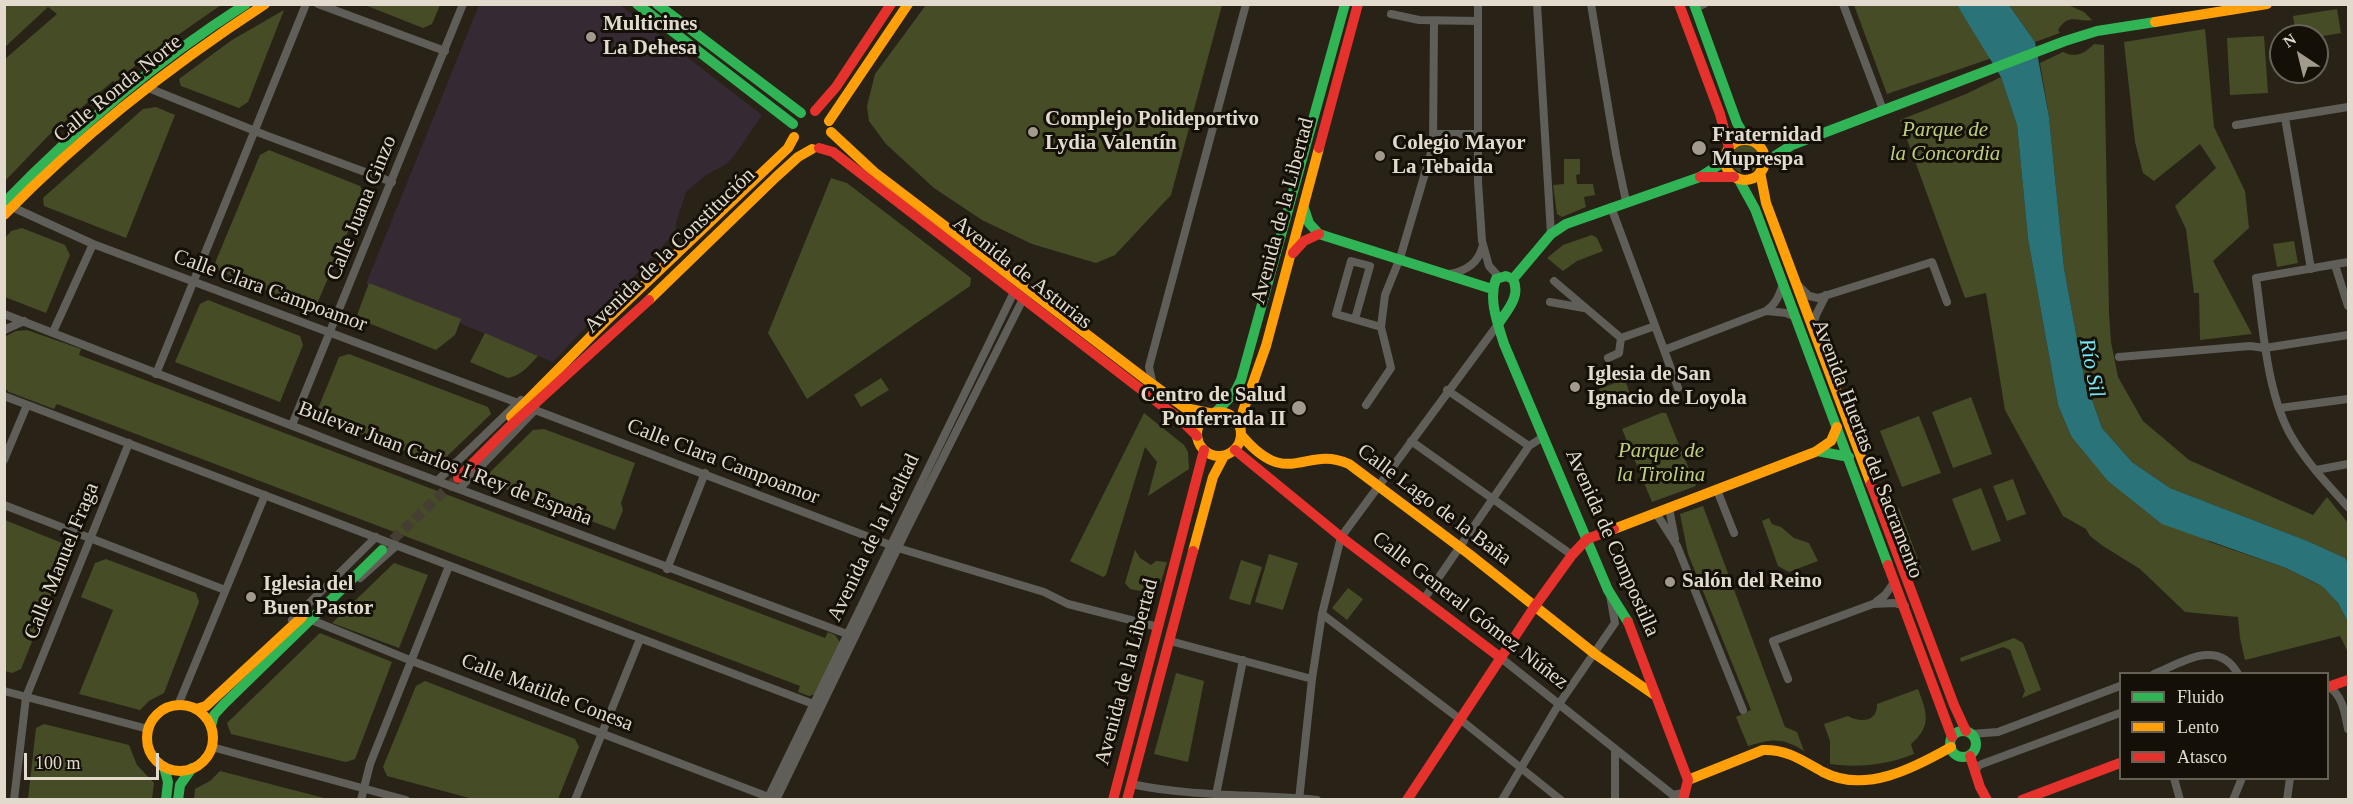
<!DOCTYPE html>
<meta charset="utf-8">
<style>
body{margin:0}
#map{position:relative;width:2353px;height:804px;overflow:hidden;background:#292317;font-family:Georgia,serif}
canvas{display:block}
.frame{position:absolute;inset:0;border:6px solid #e1dacd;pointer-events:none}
.legend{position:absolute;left:2119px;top:672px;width:210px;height:108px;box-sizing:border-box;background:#141007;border:2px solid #666156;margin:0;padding:8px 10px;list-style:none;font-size:18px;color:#e1dacd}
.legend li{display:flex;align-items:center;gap:12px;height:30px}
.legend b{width:30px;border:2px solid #666156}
.north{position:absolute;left:2269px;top:24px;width:60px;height:60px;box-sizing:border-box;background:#141007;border:2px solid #666156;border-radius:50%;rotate:325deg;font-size:16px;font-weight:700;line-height:24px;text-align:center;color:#e1dacd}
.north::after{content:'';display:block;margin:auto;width:21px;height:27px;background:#a19a8d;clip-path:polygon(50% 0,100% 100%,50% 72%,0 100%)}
.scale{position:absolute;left:24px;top:753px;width:135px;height:27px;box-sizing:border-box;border:3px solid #e1dacd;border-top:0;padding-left:8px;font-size:18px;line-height:21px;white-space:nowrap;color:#e1dacd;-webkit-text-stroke:4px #141007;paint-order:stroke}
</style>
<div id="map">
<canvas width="2353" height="804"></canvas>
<div class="frame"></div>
<ul class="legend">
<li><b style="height:8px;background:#30b455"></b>Fluido</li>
<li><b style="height:8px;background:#ff9f0a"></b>Lento</li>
<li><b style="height:8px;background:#e5322d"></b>Atasco</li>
</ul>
<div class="north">N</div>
<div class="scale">100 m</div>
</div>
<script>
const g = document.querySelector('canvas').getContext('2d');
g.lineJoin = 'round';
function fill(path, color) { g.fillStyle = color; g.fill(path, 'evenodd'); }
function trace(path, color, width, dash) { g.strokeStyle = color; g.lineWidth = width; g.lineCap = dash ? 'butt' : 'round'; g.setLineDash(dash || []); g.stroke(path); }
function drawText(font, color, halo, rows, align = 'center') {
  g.font = font + ' Georgia,serif'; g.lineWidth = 6; g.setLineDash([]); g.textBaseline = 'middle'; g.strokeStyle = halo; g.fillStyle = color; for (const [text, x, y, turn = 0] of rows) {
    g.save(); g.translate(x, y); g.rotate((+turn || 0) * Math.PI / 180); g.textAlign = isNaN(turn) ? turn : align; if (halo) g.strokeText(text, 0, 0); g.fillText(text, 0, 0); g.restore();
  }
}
fill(new Path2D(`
 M479 5H620L762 115 734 156 725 165 706 175 686 192 676 223V232L553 362 366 284Z`), '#352933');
fill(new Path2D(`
 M5 4H221V5L142 60 115 83 113 81 49 135 5 181V59L57 14 48 7 5 47Z
 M365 5H440L432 24 423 28Z
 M926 5H1222L1171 195 1115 255 1096 263 1032 244 982 220 934 188 886 144 869 121 867 106 875 74Z
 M1854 5H1957L1992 58 1887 94Z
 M2009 5H2068L2084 12 2092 20C2078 23 2069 12 2058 30L2060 33 2035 42Z
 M2337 9 2341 33 2317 37 2296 36 2293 16Z
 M284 10 248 102 239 108 181 86 179 79 232 40Z
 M2205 29 2214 127 2245 191 2249 228 2213 261 2252 334 2200 340 2199 293H2194L2186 229 2175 206 2216 168 2200 144 2154 181 2143 173 2135 142 2124 42Z
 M2264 36 2268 93 2230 95 2227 38Z
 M2094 44 2104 45 2109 314 2111 342 2118 377 2143 421 2189 460 2313 515 2327 497 2348 523V563L2345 558 2310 542 2170 488 2132 462 2102 428 2084 377 2064 268 2049 117 2040 63 2063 52C2076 58 2084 54 2094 44Z
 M2001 77 2017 125 2028 239 2058 405 2071 436 2210 542 2286 568 2323 587 2338 603 2348 622V652L2340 636 2245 660 2240 638 2238 617 2185 612 2140 569 2103 546 2090 536 2086 529 2063 516 2005 410 1986 293 1965 298 1900 120 1966 94Z
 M156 107 175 115 126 238 44 206 43 198 143 109Z
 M1731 159a14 14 0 1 1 28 0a14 14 0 1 1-28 0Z
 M269 150 360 186 364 194 317 304 310 307 219 271 215 263 260 155Z
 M1564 159H1580V174L1576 175 1577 184H1593L1595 195 1584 197 1586 207 1562 217 1557 214 1553 185 1564 184Z
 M831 178 847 183 971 278 970 286 807 399 768 333Z
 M22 228 65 245 70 255 46 313 5 297V238L11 231Z
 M1592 235 1597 238 1603 251 1577 261 1563 271 1547 258 1563 245Z
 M2294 241 2298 263 2277 267 2273 244Z
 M369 283 461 319 455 335 436 350 356 318Z
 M208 300 300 336 303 345 280 402 175 362 200 304Z
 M27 330 81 349 79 355 825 638 828 632 835 635 840 642 816 694 809 696 798 692 800 686 57 404 54 409 9 392 5 389 4 337 16 331Z
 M485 333 538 356C529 365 521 376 508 378L470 362Z
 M349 354 488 407 491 414 439 464 315 416 339 357Z
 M881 378 889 390 861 407 854 395Z
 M1625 379 1631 398 1608 407 1599 389Z
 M1971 397 1992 454 1953 468 1932 412Z
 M1144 413 1184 445 1188 452 1189 469 1148 496 1157 462 1145 447 1106 575 1103 577 1070 561Z
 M1661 413H1666L1696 486 1652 502 1622 429Z
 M1919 416 1941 473 1902 487 1880 431Z
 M544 429 635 463 621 503 623 510 615 530 482 480 533 430Z
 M2013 479 2026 514 2007 521 1993 486Z
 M1981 488 2001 541 1972 551 1952 499Z
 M1703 506 1785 727 1797 732 1804 751C1781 737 1773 739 1748 746L1736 717 1751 710 1688 554 1680 514Z
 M1899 508 1923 573 1916 570 1894 510Z
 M1769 518 1772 524 1781 527 1794 538 1809 543 1818 561 1789 572 1778 566 1762 521Z
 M5 520 62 543 68 552 21 669 12 673 5 671Z
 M1135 550 1140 558 1151 565 1156 561 1167 562 1161 582 1151 593 1130 589 1125 583Z
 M1269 554 1298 563 1283 610 1255 602Z
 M106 559 196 593 199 602 164 693 149 701 140 710 79 694 113 610 81 597 95 563Z
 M1241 560 1262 567 1250 605 1229 599Z
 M394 563 428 575 399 648 332 623Z
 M1348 588 1363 599 1347 620 1332 608Z
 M320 633 392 662 355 759 346 762 231 734 227 723Z
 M2014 638 2023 643 2041 690 2022 698 2025 691 2010 650 2003 647 1961 662 1960 658Z
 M1176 673 1204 681 1188 762 1154 754Z
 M425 681 575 739 579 747 558 799H473L387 776 383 767 416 686Z
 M1918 689C1927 713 1932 726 1911 744L1914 754C1886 765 1860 768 1830 764V741L1824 724 1848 716C1860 723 1878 722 1877 704Z
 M44 724 129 745 137 765 154 783 152 799H28L36 728Z
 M220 771 328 799H194L195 789 210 781Z`), '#464c26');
fill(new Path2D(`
 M1957 5H2009L2035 42 2049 117 2064 268 2084 377 2102 428 2132 462 2170 488 2310 542 2345 558 2348 563V622L2338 603 2323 587 2314 582 2286 568 2162 524 2108 481 2071 436 2058 405 2028 239 2017 125 2001 77Z`), '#2a7379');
trace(new Path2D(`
 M382 550 458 478`), '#453e32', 10, [10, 5]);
trace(new Path2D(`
 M318 4 445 51
 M1478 4V182L1482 241 1489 266 1499 277
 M1537 4 1551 234
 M1591 4 1616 154 1626 201
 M1843 4 1883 110
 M1695 8 1704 4
 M1391 14 1419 20 1478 21
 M146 87 265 135 392 182
 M2285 118 2311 269
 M2236 125 2348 107
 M1434 134H1477
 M12 207 93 244 518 403
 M1611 207 1664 350 1766 311C1776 304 1779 296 1783 284
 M2348 262 2256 278C2263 327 2267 397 2293 439 2308 464 2329 486 2348 507
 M2335 265 2348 306
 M1450 274C1465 271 1478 263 1482 248
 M1554 281 1621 338 1655 326
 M1800 287 1809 296 1818 298 1932 262 1947 302
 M1550 302 1584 308
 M1767 311 1786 313 1796 317
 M4 314 365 454 855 637
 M1355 319 1370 266 1351 261 1336 314 1381 327
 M1813 326 1816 315 1826 295
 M4 330 24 321
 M53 332 93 244
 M1664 350 1678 388
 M2119 357 2250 346 2265 348 2348 335
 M1608 358 1619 353 1621 338
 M156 374 306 4
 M1153 385 1149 367 1151 359 1246 4
 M1447 390 1529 446
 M4 396 821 707
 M1366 405 1391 368 1381 327 1385 295 1400 258 1433 146 1434 21
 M2280 408 2348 399
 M535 410 898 548 1044 592 1068 604 1158 627
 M292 425 463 4
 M1411 441 1572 555
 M4 460 27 405
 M2316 470 2348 464
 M438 480 521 400
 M460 488 536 409
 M1717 490 1734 533
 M4 505 225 590
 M1669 508 1675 539
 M1656 513 1677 546 1743 710
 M667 569 705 473
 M360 578 396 546
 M1424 599 1529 446 1543 437
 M1876 602 1885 595 1895 581
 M1322 614 1461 720 1561 800
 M292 620 376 537
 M314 621 412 661 771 798
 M1170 641 1312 679
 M1501 658 1673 795 1683 793
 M2154 674C2183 662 2218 638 2238 674
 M1788 679 1773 641 1873 604 1894 603 1905 606
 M2329 687C2343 696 2345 714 2348 729
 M4 691 148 729
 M178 705 265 495
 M1971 734 1998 732 2120 686
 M212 747 406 800
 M1615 750V800
 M1975 773 1978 766 1982 764 2120 713
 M2174 778 2180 800
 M1131 784C1192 797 1255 794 1317 800
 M14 800 26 697 129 443
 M361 800 370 764 449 566
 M575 800 640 639
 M767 800 1014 292
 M776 800 906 531 1023 299
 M1215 800 1243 660
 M1299 800 1312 679 1322 614 1341 537 1499 323
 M1502 800 1559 704 1615 623 1610 595
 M2233 800 2242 778
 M2287 800 2290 778`), '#5f5e58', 8);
trace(new Path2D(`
 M637 4 793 124
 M657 4 801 113
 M1694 4 1737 123 1747 140
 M1764 163 1792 145 2065 41 2097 31 2155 22
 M1738 178 1755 209 1888 565
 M4 203C77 127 157 61 246 4
 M1304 208 1309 223 1319 234 1492 289
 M1513 279 1551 234 1566 224 1700 177 1725 161
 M1499 323C1508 309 1521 296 1513 279L1506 276 1496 279C1488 300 1498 324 1504 344L1608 590 1628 622
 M1217 411 1235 392 1241 380 1345 4
 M1817 451 1849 457
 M211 726 214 715 224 704 382 550
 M1950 744a13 13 0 1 1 26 0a13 13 0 1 1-26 0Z
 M164 767 168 782 166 800
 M178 800 180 785 192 768`), '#30b455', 10);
trace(new Path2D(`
 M2155 22 2267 4
 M829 121 908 4
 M831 132 874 172 1144 378 1185 408 1209 413
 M1725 160a20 20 0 1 1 40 0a20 20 0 1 1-40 0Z
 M1760 172 1766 203 1871 484
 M4 215C83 134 170 66 265 4
 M649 300 776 177 798 157 812 149
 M1197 434a22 22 0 1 1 44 0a22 22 0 1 1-44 0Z
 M511 417 604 323 788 148 794 137
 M1241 427 1243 411 1266 346 1319 148
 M1242 436C1289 491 1305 444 1349 464L1469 554 1595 654 1656 696
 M1614 529 1815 452 1831 441 1837 427
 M1193 551 1213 477 1224 456
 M147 738a33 33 0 1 1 66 0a33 33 0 1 1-66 0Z
 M196 709 206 706 302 617
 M1688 780 1763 750C1787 749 1803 761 1823 772 1865 794 1914 768 1951 747`), '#ff9f0a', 10);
trace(new Path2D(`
 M1679 4 1720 114 1729 148
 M815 111 836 87 891 4
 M819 148 833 152 1182 421 1197 436
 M1319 148 1358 4
 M1700 177H1734
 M1293 253 1304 241 1319 234
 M1235 450 1341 537 1501 658
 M458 478 508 428 649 300
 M1871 484 1954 705 1966 731
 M1888 565 1952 737
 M1628 622 1688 780
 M2328 687 2348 680
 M1970 756 1980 787 1987 800
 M1113 800 1204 450
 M1127 800 1193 551
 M1407 800 1535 606 1572 555 1587 539 1614 529
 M1683 800 1688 780
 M2022 800 2120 763`), '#e5322d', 10);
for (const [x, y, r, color] of [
 [591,37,6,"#a19a8d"],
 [1033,132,6,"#a19a8d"],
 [1699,148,8,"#a19a8d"],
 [1380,156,6,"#a19a8d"],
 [1575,387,6,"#a19a8d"],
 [1299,408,8,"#a19a8d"],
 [1670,582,6,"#a19a8d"],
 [251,597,6,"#a19a8d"]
]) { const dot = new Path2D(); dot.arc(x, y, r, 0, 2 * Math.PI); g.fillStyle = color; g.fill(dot); trace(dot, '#141007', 2); }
drawText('bold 21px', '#e1dacd', '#141007', [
 ["Multicines",603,25],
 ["La Dehesa",603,49],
 ["Complejo Polideportivo",1045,120],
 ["Lydia Valentín",1045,144],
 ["Fraternidad",1712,136],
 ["Muprespa",1712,160],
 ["Colegio Mayor",1392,144],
 ["La Tebaida",1392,168],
 ["Iglesia de San",1587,375],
 ["Ignacio de Loyola",1587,399],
 ["Centro de Salud",1286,396,"right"],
 ["Ponferrada II",1286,420,"right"],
 ["Salón del Reino",1682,582],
 ["Iglesia del",263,585],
 ["Buen Pastor",263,609]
], 'left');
drawText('21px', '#e1dacd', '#141007', [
 ["Calle Ronda Norte",118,89,-39],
 ["Calle Juana Ginzo",362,208,-68],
 ["Avenida de la Libertad",1283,211,-75],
 ["Avenida de la Constitución",670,251,-44],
 ["Avenida de Asturias",1022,273,38],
 ["Calle Clara Campoamor",270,291,20],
 ["Avenida Huertas del Sacramento",1867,449,69],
 ["Calle Clara Campoamor",723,462,21],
 ["Bulevar Juan Carlos I Rey de España",445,464,21],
 ["Calle Lago de la Baña",1434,505,37],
 ["Avenida de la Lealtad",874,538,-64],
 ["Avenida de Compostilla",1612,543,66],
 ["Calle Manuel Fraga",62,561,-68],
 ["Calle General Gómez Núñez",1470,611,38],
 ["Avenida de la Libertad",1127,672,-75],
 ["Calle Matilde Conesa",547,693,21]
]);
drawText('italic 21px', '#bdcd7b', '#141007', [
 ["Parque de",1945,130],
 ["la Concordia",1945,154],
 ["Parque de",1661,451],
 ["la Tirolina",1661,475]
]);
drawText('italic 22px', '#73e8f5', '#141007', [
 ["Río Sil",2091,368,79]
]);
</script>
